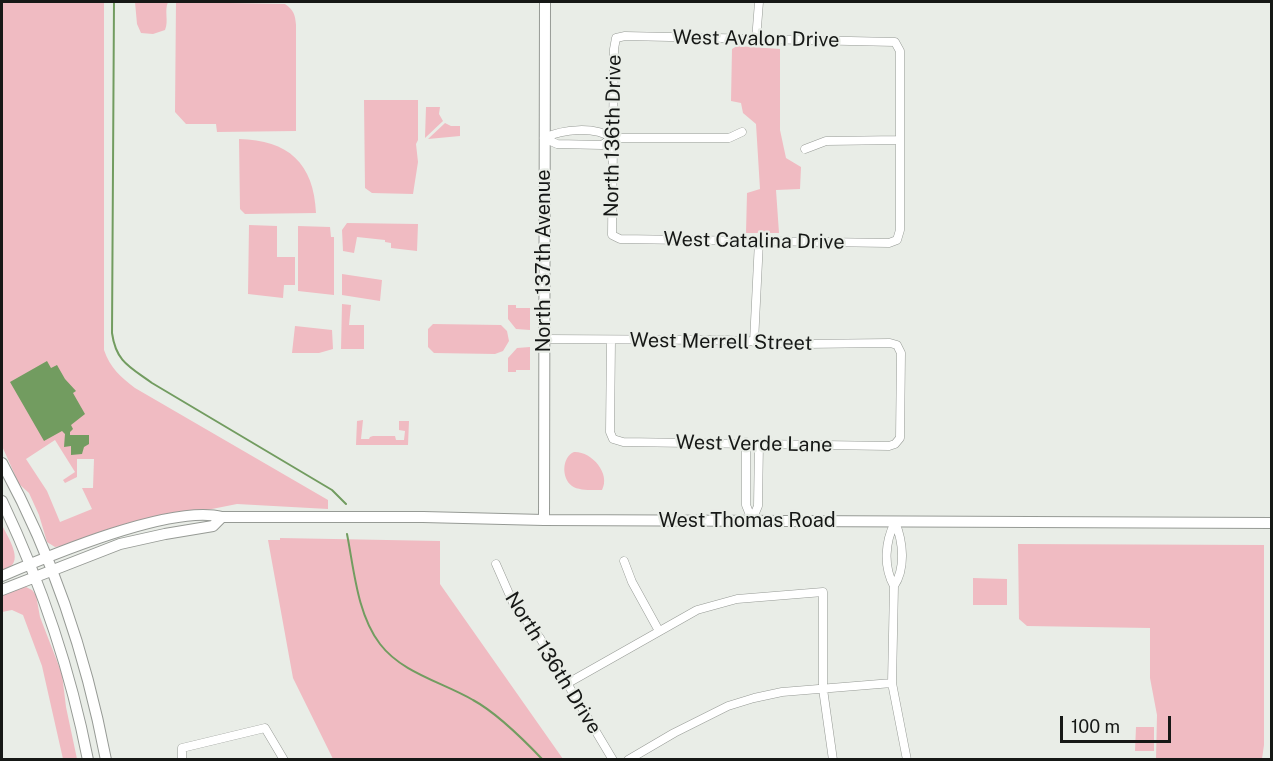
<!DOCTYPE html>
<style>
body{margin:0}
#map{position:relative;width:1273px;height:761px;overflow:hidden;background:#e9ede7;font-family:"Public Sans",sans-serif}
canvas{display:block}
.frame{position:absolute;inset:0;border:3px solid #161816;pointer-events:none}
.scale{position:absolute;left:1060px;top:716px;width:111px;height:27px;box-sizing:border-box;border:3px solid #161816;border-top:0;padding-left:8px;font-size:18px;line-height:21px;white-space:nowrap;color:#161816;-webkit-text-stroke:4px #e9ede7;paint-order:stroke}
</style>
<div id="map">
<canvas width="1273" height="761"></canvas>
<div class="frame"></div>
<div class="scale">100 m</div>
</div>
<script>
const g = document.querySelector('canvas').getContext('2d');
g.lineJoin = 'round';
function fill(path, color) { g.fillStyle = color; g.fill(path, 'evenodd'); }
function trace(path, color, width, dash) { g.strokeStyle = color; g.lineWidth = width; g.lineCap = dash ? 'butt' : 'round'; g.setLineDash(dash || []); g.stroke(path); }
function drawText(font, color, halo, rows, align = 'center') {
  g.font = font + ' "Public Sans",sans-serif'; g.lineWidth = 4.5; g.setLineDash([]); g.textBaseline = 'middle'; g.strokeStyle = halo; g.fillStyle = color; for (const [text, x, y, turn = 0] of rows) {
    g.save(); g.translate(x, y); g.rotate((+turn || 0) * Math.PI / 180); g.textAlign = isNaN(turn) ? turn : align; if (halo) g.strokeText(text, 0, 0); g.fillText(text, 0, 0); g.restore();
  }
}
fill(new Path2D(`
 M2 2H104V350C110 368 121 377 135 388L328 500V509L237 504 111 529 62 546 55 547 47 542 39 515 29 493 19 484 2 446ZM55 440 75 472 63 480 65 483 77 477V459H94L93 488H82L92 509 60 522 47 491 26 459Z
 M135 2H168C164 11 169 21 165 30L153 34 141 33 137 24Z
 M176 2 285 4C294 10 295 15 296 25V131L217 132 216 124H186L175 112Z
 M737 46 780 49V130L786 158 801 167 800 189 776 190 779 233H746L747 193 760 189 756 124 743 113 741 103 731 101 732 49Z
 M364 100H418V140L416 144 418 162 413 194 372 193 365 188Z
 M426 107H440L439 114 443 121 425 138Z
 M445 123 451 126H460V136L428 139Z
 M239 139C288 140 314 163 316 213L245 214 240 209Z
 M347 223 418 224 417 251 391 248V243L385 242V240L357 237 354 253 343 251 342 230Z
 M249 225 277 226V257H295V285H284L283 298 248 294Z
 M298 226 330 227 331 237H334V295L298 291Z
 M342 274 382 280 380 301 342 295Z
 M342 304 351 305 349 325H364V349H341Z
 M508 305H516V308H530V330L516 329 508 319Z
 M433 324 501 325 507 331 509 341 503 351 495 354 434 353 428 347V329Z
 M295 326 332 330 333 349 319 353H292Z
 M530 347V370H516V372H508V358L517 348Z
 M363 420 361 439H369L370 437 373 436H395L396 440H404L405 431 399 430V421H409L408 445H356L357 421Z
 M574 452C591 451 611 473 602 490 594 490 579 491 572 486 561 478 562 457 574 452Z
 M2 525C6 534 22 557 11 566 8 568 5 569 2 570Z
 M280 538 440 541V584L563 759H333L293 678 268 540H280Z
 M1018 544 1264 545V745L1262 759H1156L1157 715 1150 678V628L1027 626 1019 619Z
 M973 578 1007 579V605H973Z
 M26 587 32 590 36 595 40 617 62 674 66 707 77 759H63L42 666 23 615 12 610 2 612V595L20 588Z
 M1136 727H1154V751H1135Z`), '#f0bbc2');
fill(new Path2D(`
 M47 361 51 368 57 365 65 379 76 391 73 393 85 414 71 425 73 429 70 432V435H89V444L84 447 82 454 71 455V446L64 447 65 434 62 431 44 441 10 382Z`), '#729c60');
trace(new Path2D(`
 M114 2 112 333C116 362 130 367 152 383L332 490 346 504
 M347 534C354 569 357 614 380 644 402 673 442 682 473 700 497 713 524 740 543 760`), '#729c60', 2);
const street = new Path2D(`
 M625 36 895 42 900 51V230L897 240 889 243 620 239 612 235 614 49 616 38Z
 M756 40 759 2
 M544 138C563 129 595 126 612 138H729L742 132
 M544 138 557 144 602 145 612 138
 M805 149 826 141 900 140
 M544 339 725 340 803 344 890 343 897 345 901 353 900 438 895 444 889 446 623 442 613 439 610 432 611 340
 M754 342 759 241
 M746 442V505L752 520
 M752 520 758 506 759 443
 M895 522C885 542 883 566 894 586L892 683 907 760
 M624 561 632 582 659 631
 M496 564 514 605 540 638 613 760
 M894 586C906 568 903 541 895 522
 M568 683 697 610 737 599 823 592V689L833 760
 M182 760V748L265 728 284 760
 M628 760 674 733 728 706 754 698 782 692 892 683`);
const secondary = new Path2D(`
 M2 463C53 556 86 655 106 760
 M2 501C42 585 70 668 88 760
 M544 520 545 2
 M2 576C51 555 172 504 222 517H423L544 520 1272 523
 M2 590 120 544 165 534 213 526 222 517`);
trace(street, '#969a95', 9);
trace(secondary, '#969a95', 12);
trace(street, '#fff', 8);
trace(secondary, '#fff', 10);
drawText('20px', '#161816', '#e9ede7', [
 ["West Avalon Drive",756,39,1],
 ["North 136th Drive",613,136,-89],
 ["West Catalina Drive",754,241,1],
 ["North 137th Avenue",544,261,-90],
 ["West Merrell Street",721,342,1],
 ["West Verde Lane",754,444,1],
 ["West Thomas Road",747,521],
 ["North 136th Drive",553,663,58]
]);
</script>
